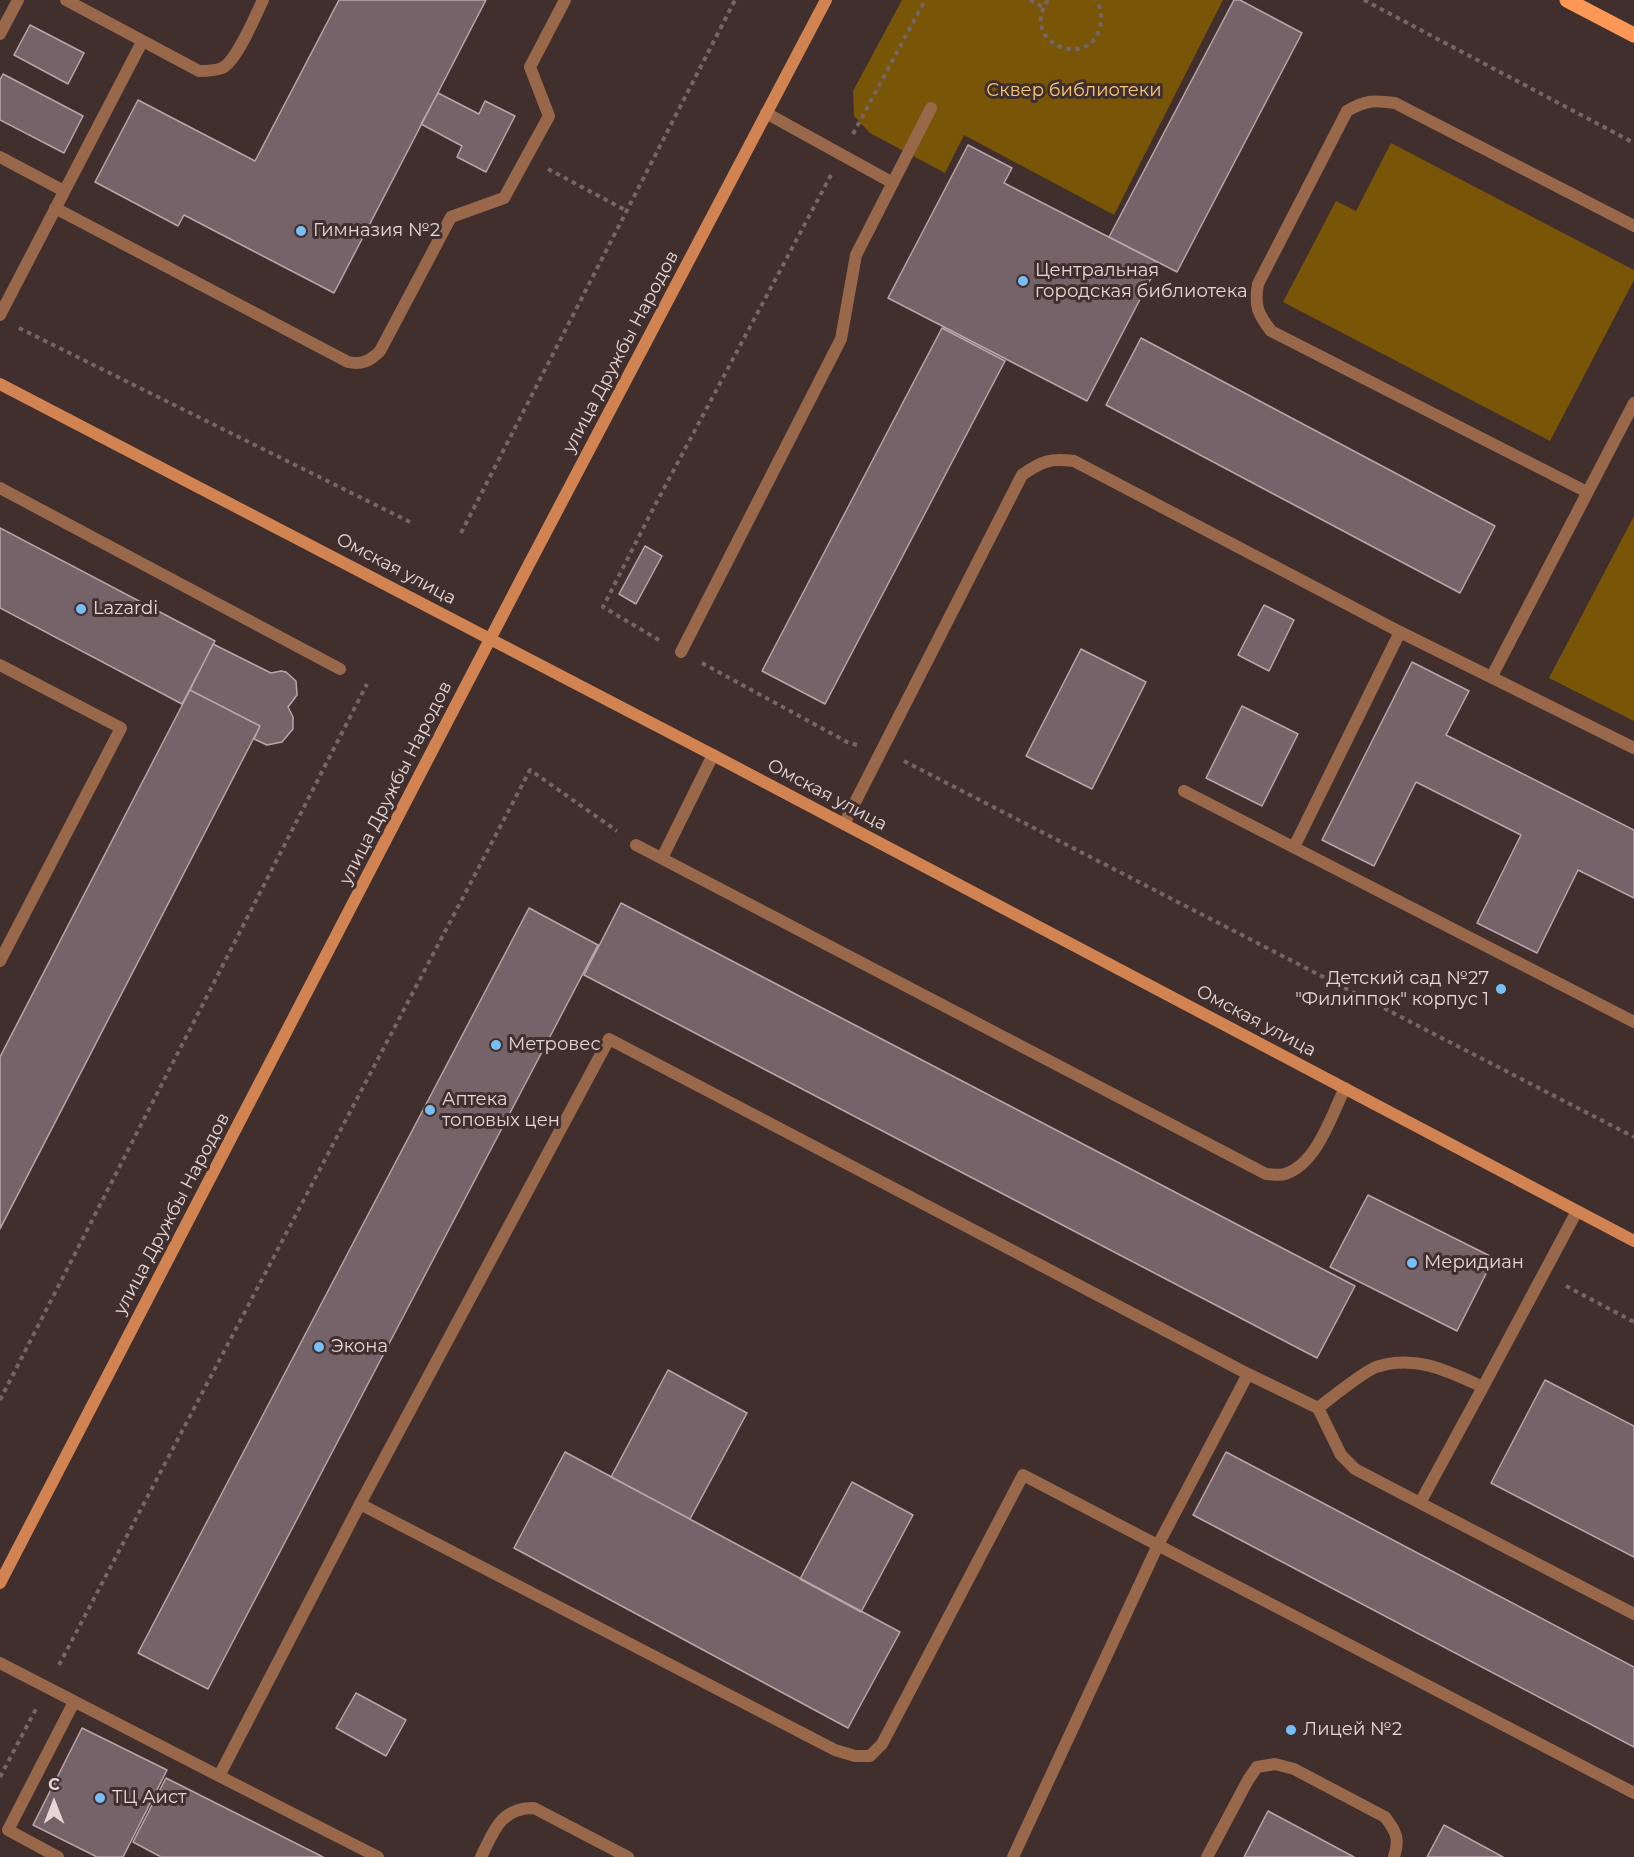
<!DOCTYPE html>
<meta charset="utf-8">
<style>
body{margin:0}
#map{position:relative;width:1634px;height:1857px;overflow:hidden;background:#412f2e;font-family:Montserrat,sans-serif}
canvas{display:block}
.north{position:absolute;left:24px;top:1773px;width:60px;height:60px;-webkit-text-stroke:4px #412f2e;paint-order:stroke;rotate:0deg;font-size:16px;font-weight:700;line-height:24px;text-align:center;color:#e3d8d7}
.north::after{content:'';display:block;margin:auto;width:21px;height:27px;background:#e3d8d7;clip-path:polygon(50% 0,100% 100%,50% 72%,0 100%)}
</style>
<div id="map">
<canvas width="1634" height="1857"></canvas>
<div class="north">С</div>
</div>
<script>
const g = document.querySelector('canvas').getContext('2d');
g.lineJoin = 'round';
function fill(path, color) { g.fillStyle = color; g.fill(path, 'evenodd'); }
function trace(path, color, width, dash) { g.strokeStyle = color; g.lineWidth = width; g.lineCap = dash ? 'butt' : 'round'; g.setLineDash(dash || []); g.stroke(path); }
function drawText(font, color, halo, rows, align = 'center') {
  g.font = font + ' Montserrat,sans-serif'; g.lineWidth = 6; g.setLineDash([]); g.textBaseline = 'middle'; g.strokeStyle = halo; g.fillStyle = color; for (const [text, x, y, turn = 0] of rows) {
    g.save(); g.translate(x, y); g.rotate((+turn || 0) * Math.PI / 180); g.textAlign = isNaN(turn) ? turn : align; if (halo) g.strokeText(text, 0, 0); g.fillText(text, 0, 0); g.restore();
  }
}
fill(new Path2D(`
 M902 0H1223L1114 215 964 135 945 173 870 133 854 116 853 91Z
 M1391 143 1634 270V280L1550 441 1283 302 1336 201 1356 211Z
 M1634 516V721L1549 678Z`), '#785507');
const building = new Path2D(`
 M339 0H486L334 293 184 215 178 226 95 182 138 100 255 161Z
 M1234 0H1240L1302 33 1177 272 1109 237Z
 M30 25 84 53 68 84 14 55Z
 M3 74 83 116 64 153 0 120V80Z
 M438 93 479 114 485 101 515 116 486 172 457 157 462 146 421 124Z
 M968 145 1012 168 1004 183 1159 263 1087 401 888 298Z
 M942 328 1005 361 825 704 762 671Z
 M1141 338 1495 526 1460 593 1106 405Z
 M0 528 215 641 182 704 0 608Z
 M645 546 662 556 636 604 619 594Z
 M1264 605 1294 620 1269 671 1238 655Z
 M213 644 271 673 281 671 286 672 296 681 297 695 288 707 293 717V729L282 742 267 745 254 739 260 726 190 690Z
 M1081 649 1146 682 1092 789 1026 756Z
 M1412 662 1469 691 1446 735 1634 830V898L1578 870 1537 953 1477 923 1521 835 1416 782 1374 866 1322 840Z
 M190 690 260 726 0 1229V1057Z
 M1242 706 1298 734 1262 806 1206 778Z
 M621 903 1355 1286 1317 1358 584 975Z
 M529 908 598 945 208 1689 138 1653Z
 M1368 1195 1494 1258 1457 1331 1330 1267Z
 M668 1370 747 1413 690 1519 611 1477Z
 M1545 1380 1634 1426V1557L1491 1483Z
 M565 1452 900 1632 848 1728 514 1548Z
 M1226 1452 1634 1667V1747L1193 1515Z
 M852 1482 913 1515 861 1612 800 1579Z
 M356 1693 406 1720 386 1756 336 1728Z
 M82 1728 167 1770 123 1857H97L33 1825Z
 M166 1778 323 1857H161L133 1842Z
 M1268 1811 1354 1857H1244Z
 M1444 1825 1503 1857H1427Z`);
fill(building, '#756369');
trace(building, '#baa5ac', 1.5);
trace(new Path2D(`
 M1030 0 1043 7
 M1048 0C1018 43 1090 71 1100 27 1102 18 1102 8 1096 0
 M1364 0 1634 143
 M853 134 925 0
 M548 169 627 211
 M19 328 414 524
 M461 533 735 0
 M659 640 603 607 653 509 831 175
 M702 663 847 742 857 745
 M904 761 1634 1137
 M1566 1286 1634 1322
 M0 1400 367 684
 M59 1665 530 770 617 831
 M0 1777 36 1709`), '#756564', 4, [4.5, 4.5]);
trace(new Path2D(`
 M66 0 199 71C207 71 214 71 222 68 237 61 255 16 263 0
 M0 34 18 0
 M766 113 893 183
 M0 157 64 191
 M55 208 348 362C362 365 370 361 380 351L451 217 504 198 549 116 530 67 565 0
 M0 315 142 42
 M0 488 340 669
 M1587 492 1271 331C1258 314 1254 306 1258 284L1347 111C1366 100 1374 100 1395 103L1634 226
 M681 652 841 339 856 255 931 108
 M0 665 121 728 0 961
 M1492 676 1634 403
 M1184 791 1634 1022
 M844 824 1022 475C1042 461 1050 458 1074 461L1400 632 1634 748
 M636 845 1266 1174C1272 1174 1279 1176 1285 1174 1317 1164 1331 1116 1345 1088
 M1294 847 1400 632
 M662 858 713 755
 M1483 1387 1420 1503 1634 1614
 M1318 1408 1341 1455 1355 1469 1420 1503
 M360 1504 835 1750 855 1756H870L882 1744 1023 1475 1634 1793
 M0 1663 219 1776 360 1504 609 1039 1248 1374
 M219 1776 378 1857
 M58 1857 8 1830 74 1702
 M481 1857C494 1831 500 1808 534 1808L628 1857
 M1013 1857 1158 1545 1248 1374 1318 1408C1331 1398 1363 1372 1376 1367 1415 1354 1448 1371 1483 1387L1577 1211
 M1207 1857 1248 1780 1257 1767 1275 1764 1294 1769 1385 1817C1396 1831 1400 1839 1394 1857`), '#99684a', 12);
trace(new Path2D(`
 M0 384 713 755 1634 1241
 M0 1583 527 568 826 0`), '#d18352', 12);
trace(new Path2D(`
 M1567 0 1634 35`), '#fc9756', 15);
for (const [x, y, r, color] of [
 [301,231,6,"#78bff7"],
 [1023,281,6,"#78bff7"],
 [81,609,6,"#78bff7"],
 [1501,989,6,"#78bff7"],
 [496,1045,6,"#78bff7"],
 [430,1110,6,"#78bff7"],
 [1412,1263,6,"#78bff7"],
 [319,1347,6,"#78bff7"],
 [1291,1730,6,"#78bff7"],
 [100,1798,6,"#78bff7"]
]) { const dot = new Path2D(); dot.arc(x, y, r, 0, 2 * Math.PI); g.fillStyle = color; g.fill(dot); trace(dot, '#412f2e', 2); }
drawText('18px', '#f9c979', '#412f2e', [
 ["Сквер библиотеки",1074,91]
]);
drawText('18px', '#e3d8d7', '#412f2e', [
 ["Гимназия №2",313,231],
 ["Центральная",1035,271],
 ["городская библиотека",1035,292],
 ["Lazardi",93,609],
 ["Детский сад №27",1489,979,"right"],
 ["\"Филиппок\" корпус 1",1489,1000,"right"],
 ["Метровес",508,1045],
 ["Аптека",442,1100],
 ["топовых цен",442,1121],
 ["Меридиан",1424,1263],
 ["Экона",331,1347],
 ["Лицей №2",1303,1730],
 ["ТЦ Аист",112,1798]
], 'left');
drawText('18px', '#e3d8d7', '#412f2e', [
 ["улица Дружбы Народов",621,352,-62],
 ["Омская улица",396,569,28],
 ["улица Дружбы Народов",396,783,-63],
 ["Омская улица",827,795,28],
 ["Омская улица",1256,1021,28],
 ["улица Дружбы Народов",172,1214,-62]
]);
</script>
